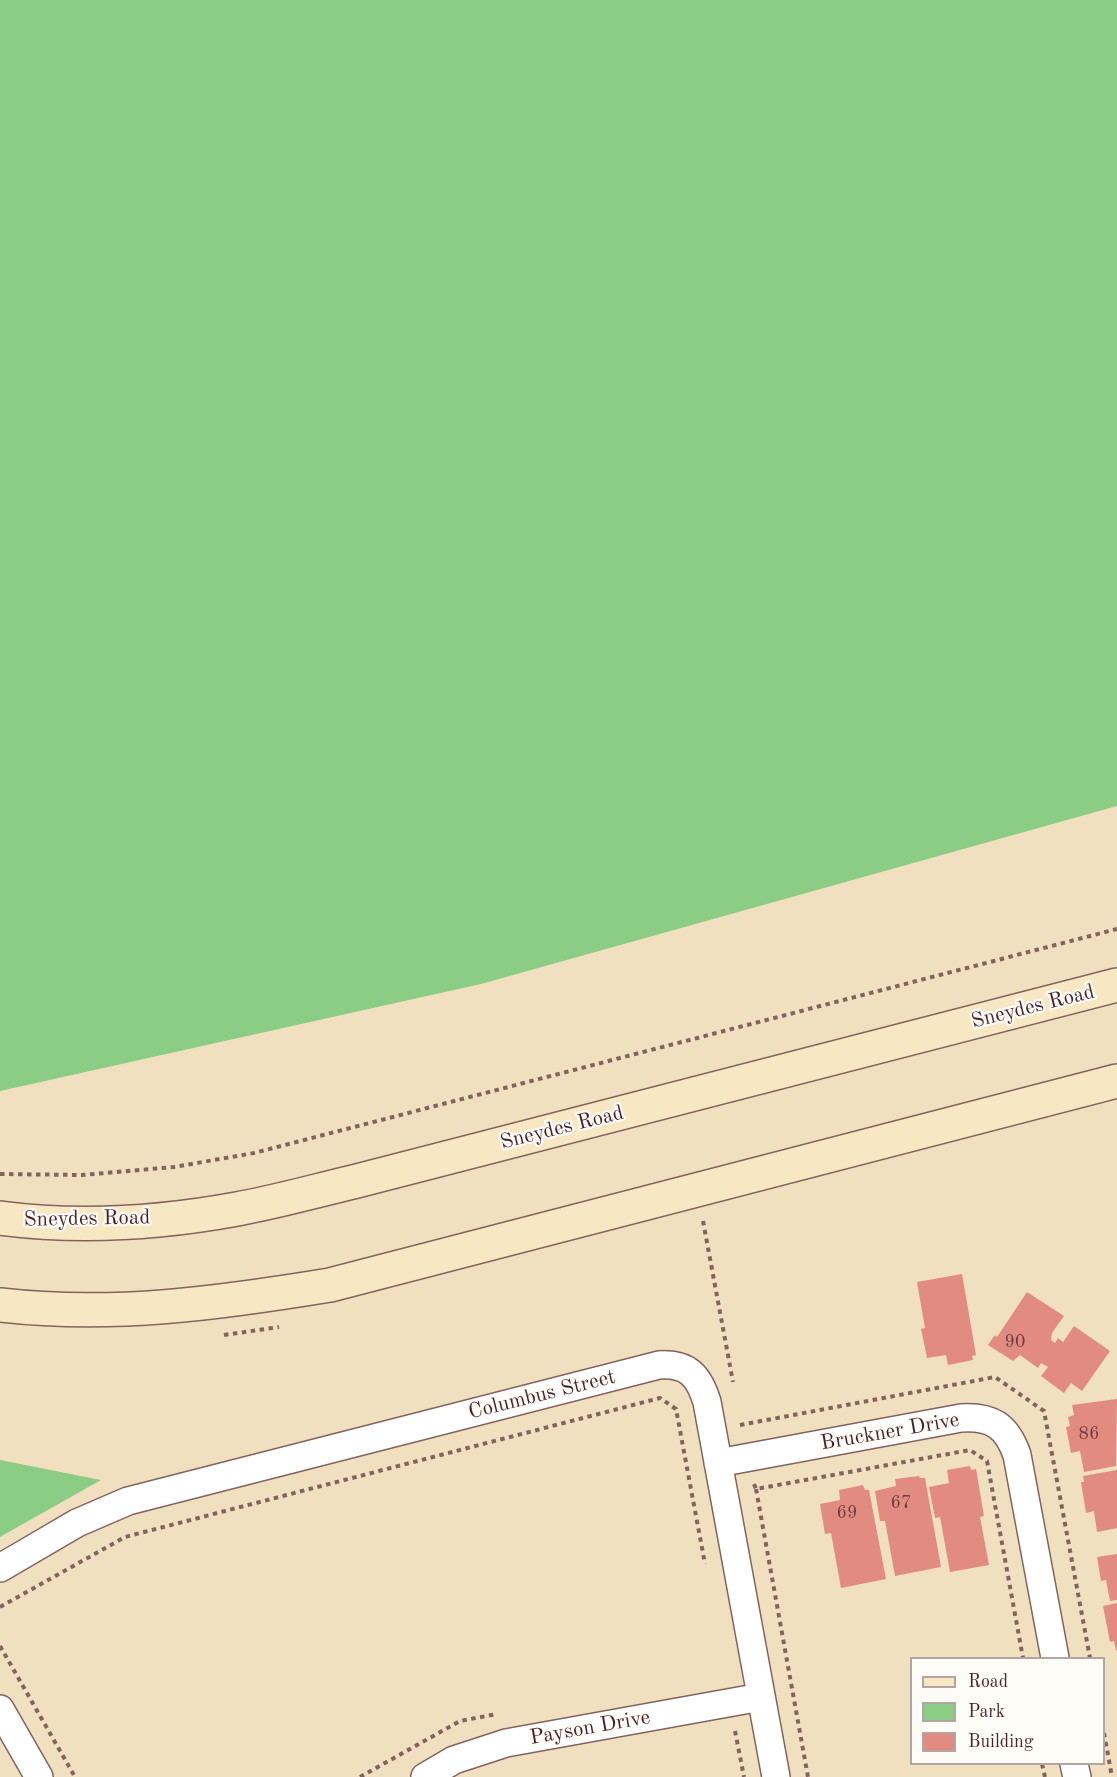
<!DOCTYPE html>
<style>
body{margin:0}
#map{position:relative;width:1117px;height:1777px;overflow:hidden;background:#f1e0c0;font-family:"Old Standard TT",serif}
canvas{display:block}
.legend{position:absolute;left:910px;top:1657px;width:195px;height:108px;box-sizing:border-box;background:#fdfcf7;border:2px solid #b5a4a5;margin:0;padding:8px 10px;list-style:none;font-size:18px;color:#4a1f2b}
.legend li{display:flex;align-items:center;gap:12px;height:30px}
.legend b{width:30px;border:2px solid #b5a4a5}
</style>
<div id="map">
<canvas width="1117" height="1777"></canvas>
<ul class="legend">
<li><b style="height:8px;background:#f7e8c3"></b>Road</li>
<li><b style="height:16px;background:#8bcd85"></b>Park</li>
<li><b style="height:16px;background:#e28b81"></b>Building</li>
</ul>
</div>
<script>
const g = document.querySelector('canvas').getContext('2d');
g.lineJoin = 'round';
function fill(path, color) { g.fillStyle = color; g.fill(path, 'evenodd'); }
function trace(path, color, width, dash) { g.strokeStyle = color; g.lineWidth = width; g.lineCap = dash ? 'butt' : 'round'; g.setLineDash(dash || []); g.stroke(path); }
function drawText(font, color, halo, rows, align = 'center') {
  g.font = font + ' "Old Standard TT",serif'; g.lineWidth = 4.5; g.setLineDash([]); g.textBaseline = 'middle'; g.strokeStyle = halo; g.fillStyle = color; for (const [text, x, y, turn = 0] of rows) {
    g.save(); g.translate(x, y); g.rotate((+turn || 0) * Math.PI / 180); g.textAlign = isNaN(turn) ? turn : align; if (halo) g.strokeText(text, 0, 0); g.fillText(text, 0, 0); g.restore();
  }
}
fill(new Path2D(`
 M0 0H1117V806L481 984 0 1091Z
 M0 1460 101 1480 0 1537Z`), '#8bcd85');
fill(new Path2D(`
 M962 1274 976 1355 972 1356 973 1360 948 1365 946 1355 927 1358 921 1329 925 1328 917 1282Z
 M1027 1292 1064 1316 1052 1333 1051 1340 1055 1343 1058 1338 1063 1342 1074 1326 1110 1351 1082 1391 1071 1383 1064 1393 1041 1376 1048 1367 1041 1363 1038 1368 1020 1355 1013 1361 988 1345 995 1335 997 1337Z
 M1117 1399 1116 1466 1084 1472 1080 1451 1071 1453 1066 1427 1070 1426 1068 1417 1074 1415 1072 1405Z
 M970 1466 971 1470 976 1469 984 1516 980 1517 989 1565 950 1572 940 1517 935 1518 929 1487 949 1483 947 1470Z
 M1117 1470V1528L1097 1532 1094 1511 1086 1513 1081 1482H1084L1083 1476Z
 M919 1476 920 1478H925L941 1567 895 1576 885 1521H880L875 1491 896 1486 895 1479Z
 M863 1485 865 1490H869L886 1579 841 1588 831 1533 825 1534 820 1504 840 1500 839 1490Z
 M1117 1554V1600L1110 1601 1106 1580 1101 1581 1097 1557Z
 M1117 1603V1650H1116L1114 1641 1110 1642 1103 1606Z`), '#e28b81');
const minor = new Path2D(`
 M718 1463 961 1418C992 1416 1007 1426 1017 1455L1055 1658
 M0 1568 77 1523 128 1501 659 1365C688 1363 699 1376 707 1402L776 1777
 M0 1709 39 1777
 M1074 1764 1077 1777
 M425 1777 454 1760 506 1743 761 1697`);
const secondary = new Path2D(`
 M0 1218C77 1228 161 1223 237 1209 276 1202 315 1191 353 1182L1117 985
 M0 1305C112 1318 220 1303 330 1285L1117 1081`);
trace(minor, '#84635f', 30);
trace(secondary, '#84635f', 36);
trace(new Path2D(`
 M0 1174 82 1175 174 1167 254 1153 1117 929
 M703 1221 733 1382
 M224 1335 279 1327
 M740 1425 995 1377 1044 1411 1090 1658
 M754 1484 756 1489 970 1450 987 1461 1023 1658
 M756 1489 808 1777
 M0 1607 125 1537 660 1398 676 1409 705 1564
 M0 1646 75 1777
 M735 1731 744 1777
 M1104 1733 1112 1777
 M1042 1764 1045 1777
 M360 1777 460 1721 497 1714`), '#84635f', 4, [4.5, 4.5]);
trace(minor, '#fff', 27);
trace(secondary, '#f7e8c3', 33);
drawText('18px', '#703a40', null, [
 ["90",1015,1342],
 ["86",1089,1434],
 ["67",901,1503],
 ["69",847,1513]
]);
drawText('21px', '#4a1f2b', '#fdfcf7', [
 ["Sneydes Road",1033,1007,-14],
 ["Sneydes Road",562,1128,-14],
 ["Sneydes Road",87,1219,-1],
 ["Columbus Street",542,1395,-14],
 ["Bruckner Drive",890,1432,-10],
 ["Payson Drive",590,1728,-10]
]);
</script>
